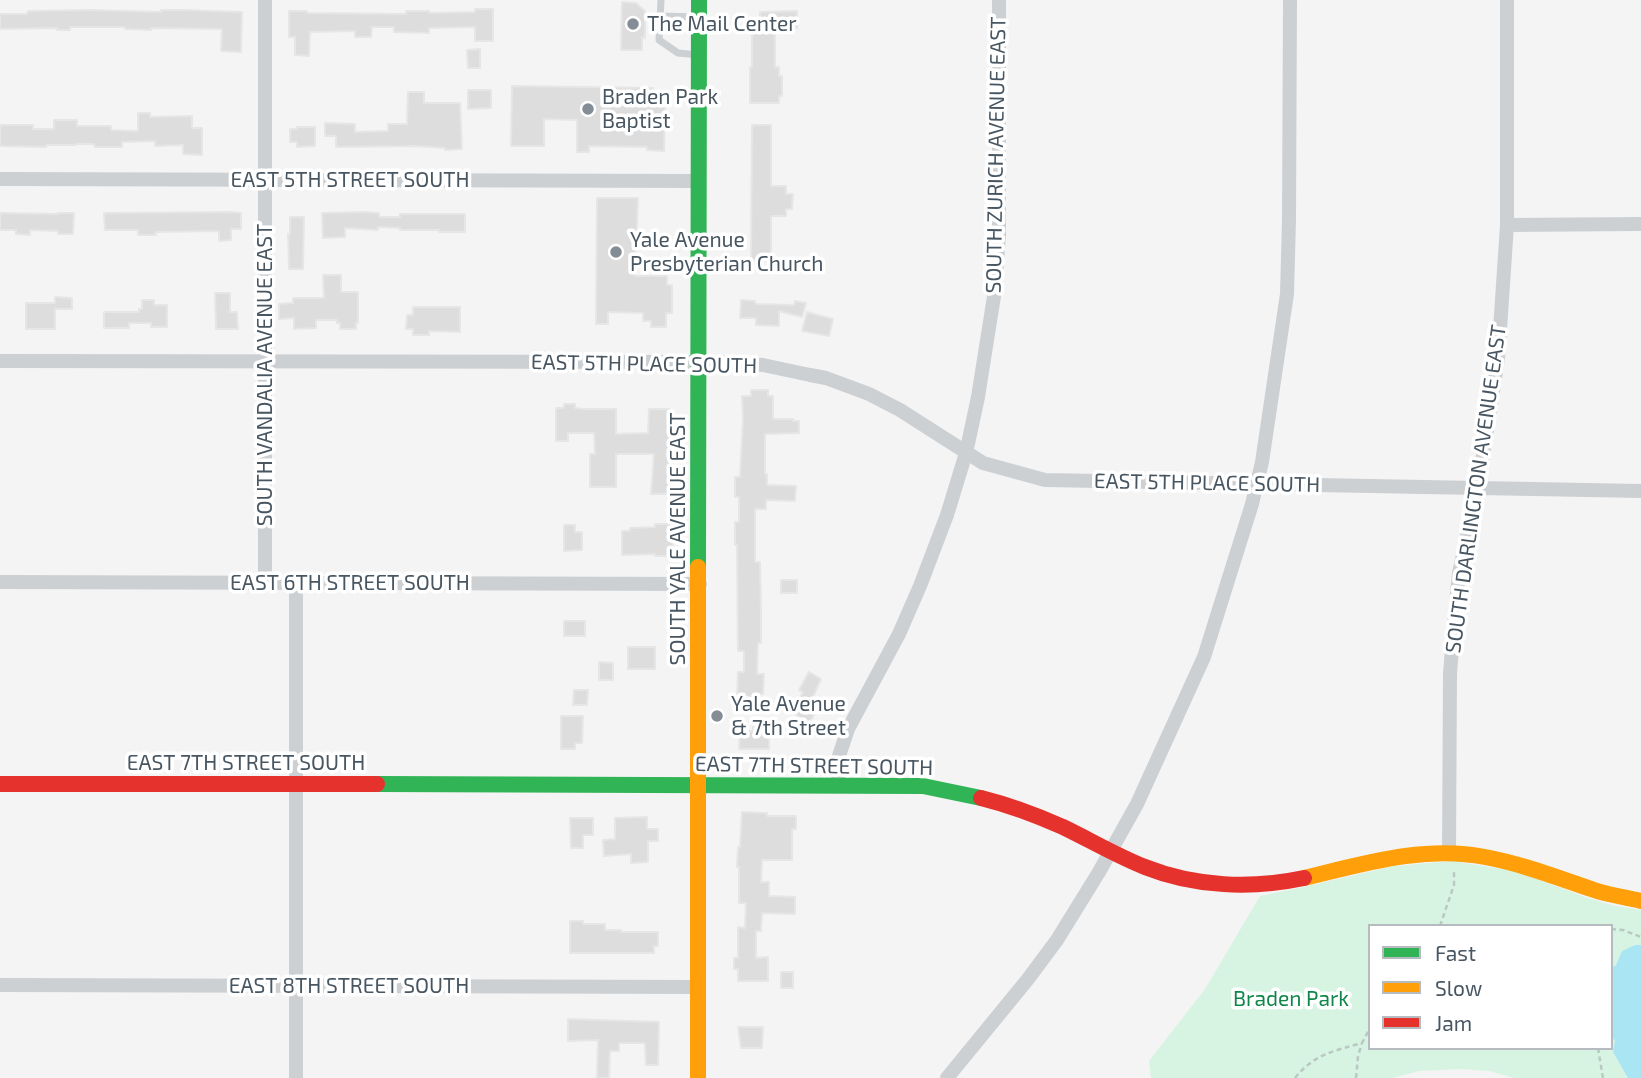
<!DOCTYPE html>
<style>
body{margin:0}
#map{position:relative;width:1641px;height:1078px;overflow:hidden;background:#f4f4f4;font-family:"Exo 2",sans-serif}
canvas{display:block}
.legend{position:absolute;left:1368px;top:924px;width:245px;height:126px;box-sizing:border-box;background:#fff;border:2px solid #b6bbc0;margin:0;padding:9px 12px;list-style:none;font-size:21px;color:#485662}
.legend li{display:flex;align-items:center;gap:14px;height:35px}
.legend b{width:35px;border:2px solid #b6bbc0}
</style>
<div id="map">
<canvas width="1641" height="1078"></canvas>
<ul class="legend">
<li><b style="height:9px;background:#30b455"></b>Fast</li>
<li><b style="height:9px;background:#ff9f0a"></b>Slow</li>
<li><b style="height:9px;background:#e5322d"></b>Jam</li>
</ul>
</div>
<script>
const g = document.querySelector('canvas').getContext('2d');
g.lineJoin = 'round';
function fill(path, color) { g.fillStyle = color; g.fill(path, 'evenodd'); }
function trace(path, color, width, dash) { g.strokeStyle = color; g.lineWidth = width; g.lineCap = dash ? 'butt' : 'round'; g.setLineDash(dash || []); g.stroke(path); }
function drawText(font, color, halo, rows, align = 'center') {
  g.font = font + ' "Exo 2",sans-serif'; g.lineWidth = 7; g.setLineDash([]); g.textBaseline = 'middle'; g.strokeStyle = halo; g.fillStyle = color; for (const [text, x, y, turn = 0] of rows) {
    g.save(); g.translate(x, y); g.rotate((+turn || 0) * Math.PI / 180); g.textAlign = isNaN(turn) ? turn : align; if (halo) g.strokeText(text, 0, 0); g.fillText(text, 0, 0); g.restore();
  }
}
fill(new Path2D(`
 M1452 861 1515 871 1588 898 1616 906 1641 910V1078H1514L1489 1071 1460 1069 1419 1071 1393 1078H1151L1149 1061 1205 989 1260 896 1294 889 1394 866ZM1370 926H1611V1048H1370Z`), '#d7f4e2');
fill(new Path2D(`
 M1635 945H1641V1078H1628L1613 1052 1615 1041 1611 1035V968L1616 965 1622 951Z`), '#aae5f4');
const building = new Path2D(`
 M622 2 636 3 645 11V38L642 37V50H621Z
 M475 9H493V41H475V27L429 28V33L394 32V27H372L371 37H355V31L310 32 309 56 295 55V37H289V11H307V13L406 14V11H429V13L475 12Z
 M91 10 161 12V10H184L242 12 241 52 221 51 222 29 151 28V30L125 29V27H70V30H57V28L0 29V14H27L28 11Z
 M797 11V28H775V67H779V76H782V96H779V103H750V67H752V19H760V12Z
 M480 49V68H468L467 50Z
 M512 86 653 88V98H665L664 151 647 150V147L589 146V152H577V120L544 119V146H511Z
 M468 90H491V108L468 109Z
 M408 92H424V103H460L462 149 445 150V148L415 146 336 147V136H325V123L355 124V132L388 131V124H407Z
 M138 113H150V117L192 116V128H202V155L183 154V145L155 146V141L122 142V147H95L94 144H76L75 145H46V147L0 146V125H33V129H54V120H77V126H111V130L138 131Z
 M752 125H771V186H786V194H793L792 209H786V216H771V261H751Z
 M297 127H315V146L297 147V142H290V129H297Z
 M597 198H638L635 276H667V285H672V313H666V327H651V321H643V313L608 312V324H596Z
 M231 212 241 213V229H231V240L219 241V231L155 232 156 235H138V230H105L104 213Z
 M362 212 379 213V217H400V214H465V232H439V230H400V228L378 227V230L345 228V237L323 238 322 213Z
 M0 213 58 214V213H74L73 234H58V231L30 230V235L16 234V230H0Z
 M290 217H304L303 269H289L288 234H290Z
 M323 275H341V292H358V323H356V329H340V323H337V320H316V328L294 329V318L279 319V304L293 303V298H324Z
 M215 293H230V312H237L238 329H216Z
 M55 297 72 298V309H55V329H26V303H55Z
 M142 300H154V305H167V327H151V323H129V328H104V312H139V309H142Z
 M741 300 755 301V304L794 305 795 301 806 303 802 317 779 311V326L756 325V318H740Z
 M413 307H460V332L429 331V335H413V329H406L407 315H413Z
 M807 312 833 319 829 336 802 331Z
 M751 390H768V396H773V419H793V421H799V433L765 434V474H767V485L796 486 795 501 766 500V509H755V562H760L761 613V643H758L757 674H764L763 694H757V702L737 701 738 672H744V651H738L737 545H735V522H739V497H735V477H740L743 419 742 396H751Z
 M564 404H575V408L584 409H616V434L648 433 649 409H669L668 475H679V488H668V494H651L654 454H616V487H590V454H595L594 433H568V441H556V408H564Z
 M655 524H673V556H655V554L622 555V531H630V528L655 527Z
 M564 525H575V532H582V550L564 551Z
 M781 580H797V593H781Z
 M564 621H585V636H564Z
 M628 647H655V669H628Z
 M599 662 613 663V680H599Z
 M809 672 821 679 813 697 822 702 809 723 791 712 803 692 799 690Z
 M574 690H588L587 705H573Z
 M561 716H583L582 743H575V749H561Z
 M753 727H765V731H769V749H739L740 731H753Z
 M742 812 767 813V816H796V829H792V860H762L761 882H769V896L795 897V914L762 913 761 931H756V958L768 957V981H738V969H734V958H738V927L745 928 746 903H739V867H737L738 847H740Z
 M647 817V829H658V841H648V862L631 863V854L604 856 603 840 615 839V818Z
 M570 818H593V835H583V848H571Z
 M570 921H583V924H605V930H621V932H658V946H654V953H570Z
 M781 972H793V988H781Z
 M568 1019 659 1022 658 1065H646L645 1044 643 1043H619V1051H610L609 1078H597L598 1040 568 1041Z
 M738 1027H763L762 1048H741Z`);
fill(building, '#ddddde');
trace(building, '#e5e6e6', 2);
trace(new Path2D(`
 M1440 926 1454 885V870
 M1611 929 1623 930 1641 937
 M1598 1048 1603 1078
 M1295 1078C1314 1054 1334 1051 1362 1043L1370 1028
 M1356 1078 1358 1056 1362 1043`), '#bac8c4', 2.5, [5, 3.5]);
trace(new Path2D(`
 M661 0 659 40 678 53 698 55
 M660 16 698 17`), '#cdd0d3', 7);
trace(new Path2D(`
 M0 179 699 181
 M1507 225 1641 224
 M0 361 721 362 763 365 810 375 826 378 869 394 900 410 983 463 1045 480 1641 491
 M0 582 700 584
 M265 582V0
 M296 583V1078
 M838 786 839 756 848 729 899 634 920 586 947 515 966 453 978 397 995 290 999 235V0
 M1449 853 1450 674 1454 623 1459 573 1478 487 1498 359 1507 225V0
 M0 985 699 987
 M947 1078 1028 979 1057 940 1099 872 1137 804 1204 657 1252 504 1262 462 1287 294 1289 220 1290 0`), '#cdd0d3', 14);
trace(new Path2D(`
 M698 567 699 0
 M377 784 923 786 981 798`), '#30b455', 16);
trace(new Path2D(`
 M1304 878C1363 864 1424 845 1485 857 1523 864 1558 878 1594 890 1609 895 1625 897 1641 901
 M698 1078V567`), '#ff9f0a', 16);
trace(new Path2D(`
 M0 784H377
 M981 798C1009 805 1036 815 1063 827 1090 840 1117 856 1145 867 1195 887 1252 889 1304 878`), '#e5322d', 16);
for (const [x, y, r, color] of [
 [633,24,7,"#848d95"],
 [588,109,7,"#848d95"],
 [616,252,7,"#848d95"],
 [717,716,7,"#848d95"]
]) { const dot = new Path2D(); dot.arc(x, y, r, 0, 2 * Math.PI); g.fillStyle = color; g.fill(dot); trace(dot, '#fff', 2.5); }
drawText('21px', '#485662', '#fff', [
 ["The Mail Center",647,24],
 ["Braden Park",602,97],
 ["Baptist",602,121],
 ["Yale Avenue",630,240],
 ["Presbyterian Church",630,264],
 ["Yale Avenue",731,704],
 ["& 7th Street",731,728]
], 'left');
drawText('21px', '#485662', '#fff', [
 ["SOUTH ZURICH AVENUE EAST",996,155,-89],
 ["EAST 5TH STREET SOUTH",350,180],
 ["EAST 5TH PLACE SOUTH",644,364,1],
 ["SOUTH VANDALIA AVENUE EAST",265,375,-90],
 ["EAST 5TH PLACE SOUTH",1207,483,1],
 ["SOUTH DARLINGTON AVENUE EAST",1476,489,-82],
 ["SOUTH YALE AVENUE EAST",678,539,-90],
 ["EAST 6TH STREET SOUTH",350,583],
 ["EAST 7TH STREET SOUTH",246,763],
 ["EAST 7TH STREET SOUTH",814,766,1],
 ["EAST 8TH STREET SOUTH",349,986]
]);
drawText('21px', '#10874a', '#fff', [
 ["Braden Park",1291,999]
]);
</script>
